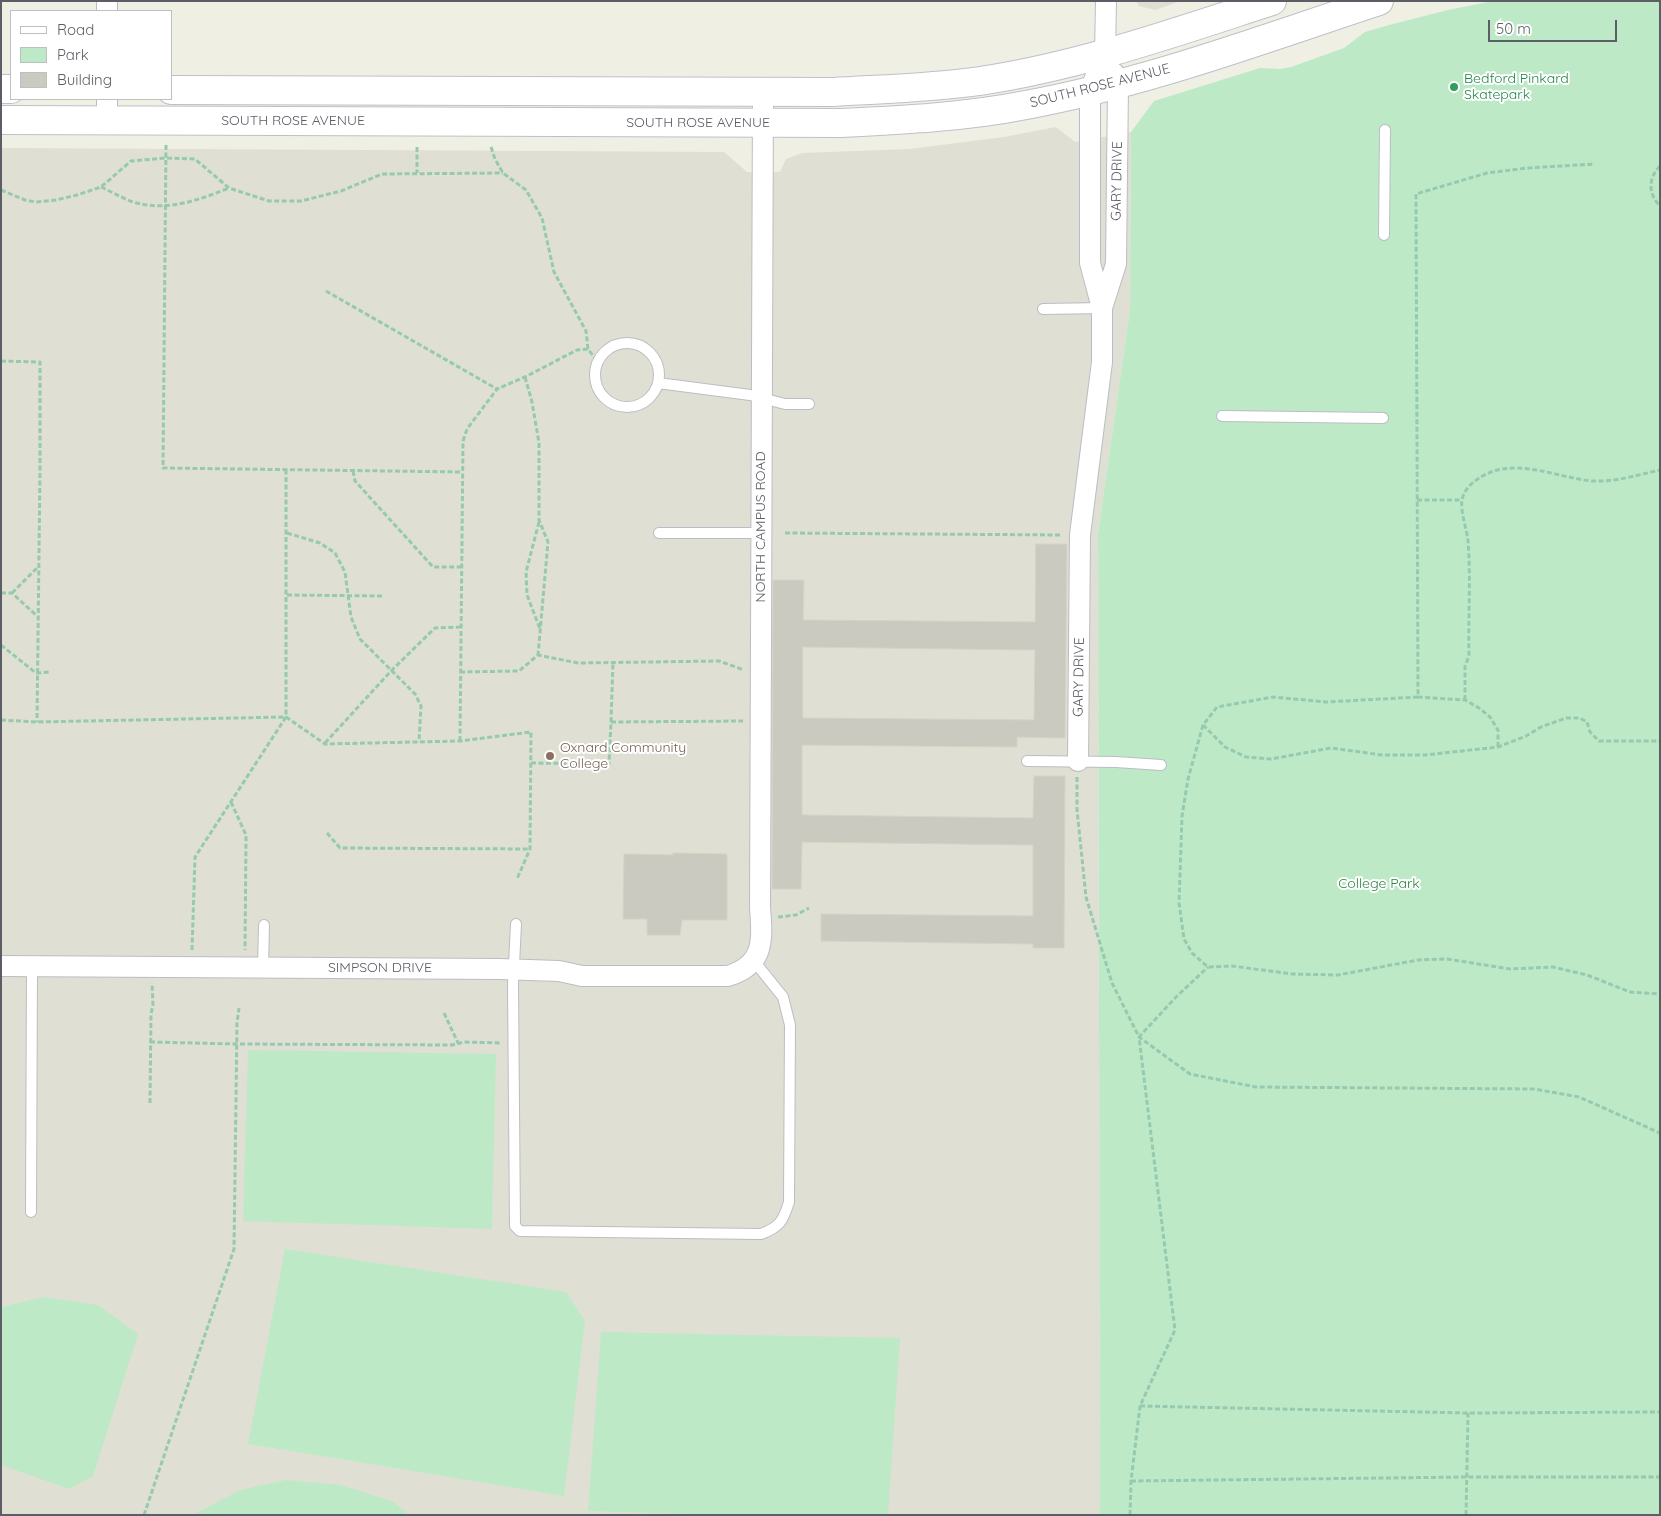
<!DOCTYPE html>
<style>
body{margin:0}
#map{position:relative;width:1661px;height:1516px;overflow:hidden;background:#f0efe4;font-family:Quicksand,sans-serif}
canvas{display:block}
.frame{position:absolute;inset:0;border:2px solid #5c5e66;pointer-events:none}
.legend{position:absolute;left:10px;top:10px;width:162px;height:90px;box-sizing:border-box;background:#fff;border:1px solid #bebfc2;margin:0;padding:6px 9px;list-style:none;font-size:15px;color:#5c5e66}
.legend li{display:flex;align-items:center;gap:10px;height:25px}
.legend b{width:25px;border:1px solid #bebfc2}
.scale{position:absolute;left:1488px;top:20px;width:129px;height:22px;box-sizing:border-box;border:2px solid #5c5e66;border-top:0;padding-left:6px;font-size:15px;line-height:18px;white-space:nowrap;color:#5c5e66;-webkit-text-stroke:4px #fff;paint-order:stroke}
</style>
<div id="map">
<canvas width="1661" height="1516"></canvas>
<div class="frame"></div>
<ul class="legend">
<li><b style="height:6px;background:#fff"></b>Road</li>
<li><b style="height:14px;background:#bee9c7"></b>Park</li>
<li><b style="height:14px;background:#cbcac1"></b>Building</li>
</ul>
<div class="scale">50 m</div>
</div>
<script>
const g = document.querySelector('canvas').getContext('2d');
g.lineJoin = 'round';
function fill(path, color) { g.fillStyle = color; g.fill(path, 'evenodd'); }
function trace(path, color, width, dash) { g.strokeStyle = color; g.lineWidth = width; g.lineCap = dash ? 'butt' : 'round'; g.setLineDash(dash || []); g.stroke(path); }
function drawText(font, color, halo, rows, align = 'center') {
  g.font = font + ' Quicksand,sans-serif'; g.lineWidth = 4; g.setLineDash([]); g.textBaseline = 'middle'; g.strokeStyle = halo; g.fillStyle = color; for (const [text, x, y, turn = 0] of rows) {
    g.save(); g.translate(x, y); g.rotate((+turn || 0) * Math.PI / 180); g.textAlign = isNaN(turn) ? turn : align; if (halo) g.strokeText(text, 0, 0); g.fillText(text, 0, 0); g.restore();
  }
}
fill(new Path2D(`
 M1136 1H1181L1155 10 1139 6Z
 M1056 127 1075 142 1131 132 1130 309 1098 533 1100 1515H1V148L724 152 747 172H780L786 159 802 153 910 149 1004 137Z`), '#e0dfd3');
fill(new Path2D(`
 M1493 1H1660V1515H1100L1098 533 1130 309 1131 132 1154 101 1260 68 1280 69 1291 67 1344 48 1365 32 1389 25 1448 10Z
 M248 1050 496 1054 492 1229 243 1221Z
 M285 1249 566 1292 585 1321 564 1496 248 1444Z
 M44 1297 98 1305 138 1334 93 1476 69 1489 1 1465V1307Z
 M601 1332 900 1338 888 1515H723L588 1511Z
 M286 1480 340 1485 392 1501 409 1515H193L240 1490Z`), '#bee9c7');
const building = new Path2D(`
 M1036 544H1067L1065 738 1017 737V747L802 745V815L1033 818 1034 776H1065L1064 948H1033V944L821 941V914L1033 916V845L802 842 801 889H772L773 580H804L803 620 1035 622ZM803 647 1035 650 1034 720 803 718Z
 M673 853 727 854V920H682L680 935H647V919H623L624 854 673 855Z`);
fill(building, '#cbcac1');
trace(building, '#d5d3c2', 1);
const service = new Path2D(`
 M1384 235 1385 130
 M1043 309 1102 308
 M595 375a32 32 0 1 1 64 0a32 32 0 1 1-64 0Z
 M658 383 750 395 785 404H809
 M1222 416 1383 418
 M659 533H761
 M1027 761 1116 762 1161 765
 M516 924 513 985 515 1226 520 1231 761 1234C780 1227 783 1221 789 1202L790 1025 783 997 754 961
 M263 968 264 925
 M31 1212 32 966`);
const minor = new Path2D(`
 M107 1V11
 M107 99V120
 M1102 308 1116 264 1118 84 1114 73
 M1078 761 1080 535 1102 362V308L1090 263V90L1105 53 1106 1
 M1 966 499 969 559 971 582 976H728C764 965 763 941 760 908L763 92`);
const secondary = new Path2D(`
 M1 89H11
 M171 90 833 92C882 89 931 88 980 81 1080 66 1176 32 1272 1
 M1 120 841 123C903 120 965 117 1026 105 1146 83 1263 39 1379 1`);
trace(service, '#bcbdc4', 12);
trace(minor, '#bcbdc4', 22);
trace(secondary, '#bec0c8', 30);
trace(new Path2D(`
 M166 145 163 468 462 472
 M417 147V173
 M491 147 495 159 503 173 526 190 542 218 554 272 586 331 588 349
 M1660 166C1648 178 1648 194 1660 206
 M101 187C112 192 122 198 133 202 166 212 199 200 229 188
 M1 190 25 200 36 202 56 200 77 195 101 187 131 161 166 158 195 159 229 188 269 201H301L341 191 382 174 503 173
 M326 291 497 389
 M1 361 40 362V469L37 722
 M525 377 532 402 539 443V520L548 542 538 655
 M353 471 355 481 433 567H461
 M1417 500H1462
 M539 522 526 572 527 595 540 629
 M287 533 320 543 335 553 345 572 351 617 360 639 415 694 421 706 419 742
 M785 533 1062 535
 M1 593H12L37 616
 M12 593 39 566
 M287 595 383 596
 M1 645 36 673 50 672
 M460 672 519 671 538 655 578 663 719 661 744 670
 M1418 697 1326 702 1273 697 1217 707 1203 725 1225 747 1246 757 1271 759 1331 748 1382 755H1425L1498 747 1526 736 1541 727 1566 718H1580L1587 722 1590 732 1599 741H1660
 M1465 700V666L1469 656C1468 618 1471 579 1468 541 1467 530 1460 511 1462 500 1463 493 1469 485 1475 481 1510 454 1553 477 1592 481 1615 482 1638 475 1660 470
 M1 720 37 722 286 717 325 744 460 741 531 732 530 849 517 879
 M611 722 613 662
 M1203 725 1188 779 1182 816 1179 903 1184 939 1192 953 1208 967 1232 966 1292 974 1338 975 1418 960 1447 959 1510 969 1553 967 1587 975 1630 992 1660 994
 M460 741 463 441 467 429 497 389 525 377 577 350 588 349 597 361
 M325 743 392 670 435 628 461 627
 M1498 747V730L1490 717 1479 708 1465 700 1418 697 1416 194 1487 173 1527 168 1595 164
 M531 763 609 764 611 722 743 721
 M1077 777V810L1086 897 1112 983 1139 1037 1176 997 1208 967
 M231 802 246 835 245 950
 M327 833 340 848 530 849
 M1 847H2
 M778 917 796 915 809 908
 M192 950 195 857 286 717V469
 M444 1013 458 1043
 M150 1042 237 1044 452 1045 464 1042 502 1043
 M150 1103 151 1014 153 1005 152 983
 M1140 1406 1468 1413 1660 1412
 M1131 1481 1468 1477H1660
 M144 1515 234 1249 237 1023 239 1008
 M1130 1515 1131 1481 1140 1406 1175 1330 1139 1037 1190 1074 1256 1087 1534 1089 1579 1097 1660 1133
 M1466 1515 1468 1413`), '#96cab0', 3, [5, 2.5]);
trace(service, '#fff', 10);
trace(minor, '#fff', 20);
trace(secondary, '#fff', 28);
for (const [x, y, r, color] of [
 [1454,87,5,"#2e9e5b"],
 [550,756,5,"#8d6e63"]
]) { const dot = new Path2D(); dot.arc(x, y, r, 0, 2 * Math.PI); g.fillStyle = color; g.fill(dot); trace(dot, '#fff', 2); }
drawText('14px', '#27864d', '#fff', [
 ["Bedford Pinkard",1464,79],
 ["Skatepark",1464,95]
], 'left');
drawText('14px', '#5c5e66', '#fff', [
 ["SOUTH ROSE AVENUE",1100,86,-14],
 ["SOUTH ROSE AVENUE",293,121],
 ["SOUTH ROSE AVENUE",698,123],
 ["GARY DRIVE",1117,181,-89],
 ["NORTH CAMPUS ROAD",761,527,-90],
 ["GARY DRIVE",1079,677,-89],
 ["SIMPSON DRIVE",380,968]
]);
drawText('14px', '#785e54', '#fff', [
 ["Oxnard Community",560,748],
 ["College",560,764]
], 'left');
drawText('14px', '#2d8442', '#fff', [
 ["College Park",1379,884]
]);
</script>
